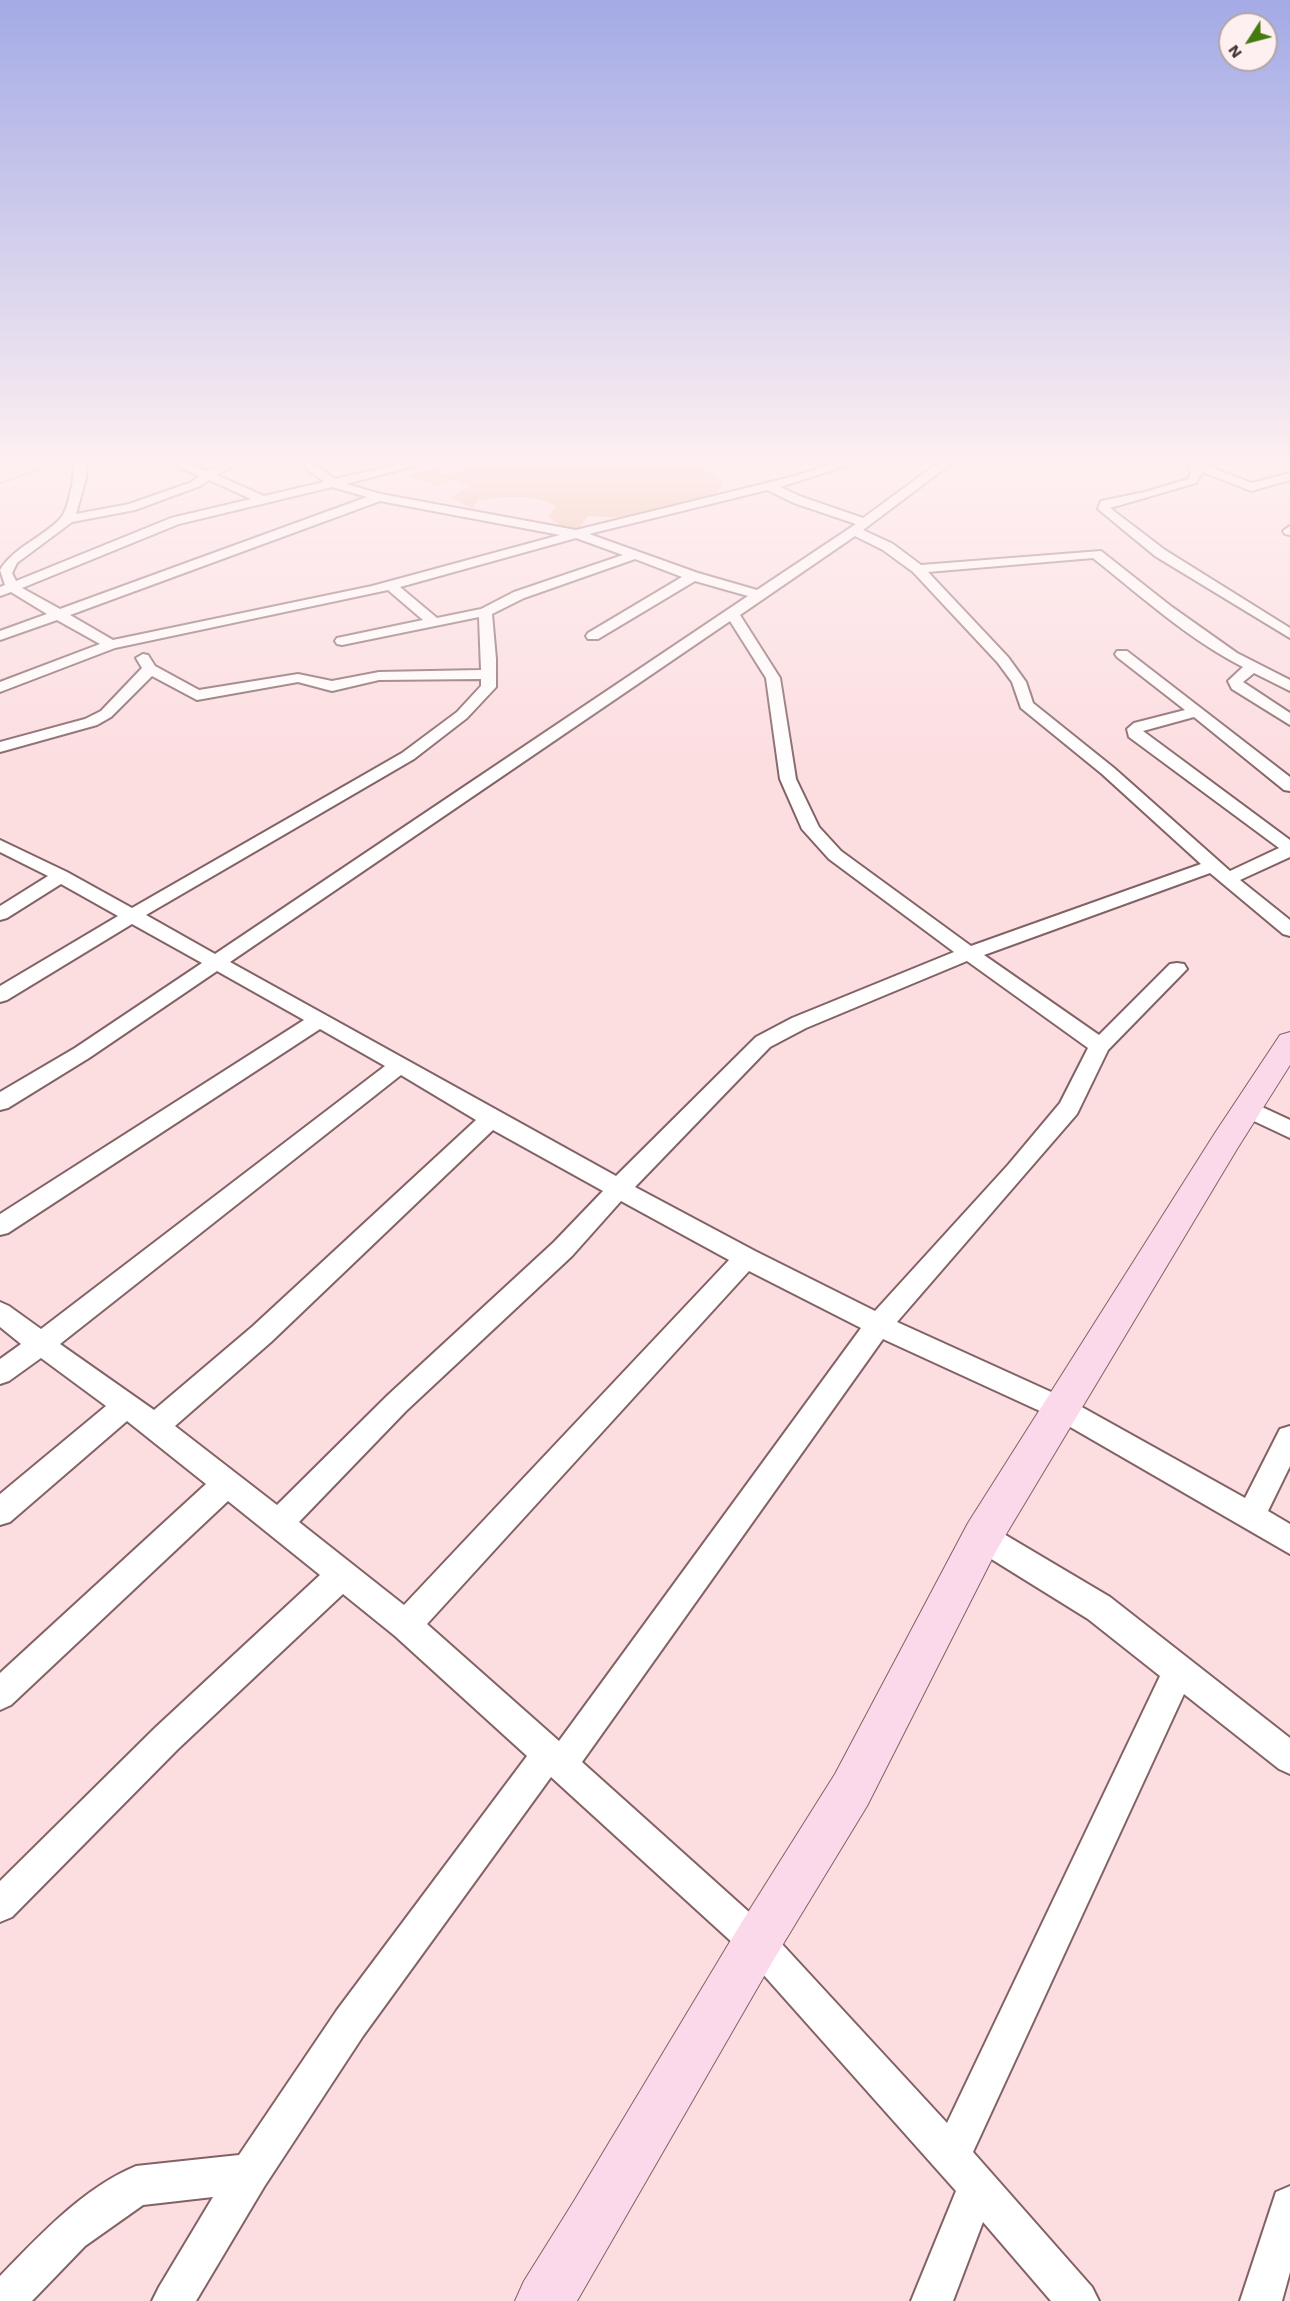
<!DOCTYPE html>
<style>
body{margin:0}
#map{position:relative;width:1290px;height:2301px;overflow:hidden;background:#fcdde0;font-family:"Work Sans",sans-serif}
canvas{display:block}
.north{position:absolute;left:1218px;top:12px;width:60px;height:60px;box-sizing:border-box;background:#feeff0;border:2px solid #b3a5a6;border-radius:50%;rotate:234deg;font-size:16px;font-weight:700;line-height:24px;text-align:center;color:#433536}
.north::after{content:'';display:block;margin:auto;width:21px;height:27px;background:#457b0e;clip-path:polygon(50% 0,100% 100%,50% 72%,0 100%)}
</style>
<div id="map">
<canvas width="1290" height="2301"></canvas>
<div class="north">N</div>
</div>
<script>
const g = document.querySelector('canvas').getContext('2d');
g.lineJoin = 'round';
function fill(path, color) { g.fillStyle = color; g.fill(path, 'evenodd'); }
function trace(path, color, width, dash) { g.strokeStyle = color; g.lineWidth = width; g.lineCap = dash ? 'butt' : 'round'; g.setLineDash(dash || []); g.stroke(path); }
fill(new Path2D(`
 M479 460H691L724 483 716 493 628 518 588 516 578 529 562 527 548 516 556 506C532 493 504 497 478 500L473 509 451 497 470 487 455 480 438 486 407 475 440 467 439 475 466 471 461 466Z`), '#e9b88f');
const street = new Path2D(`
 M75 460H87L86 478 76 514 129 504 192 482 199 476 162 460H179L207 471 228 460H243L217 475 264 496 324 482 295 460H309L335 479 416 460H437L346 484 381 494 576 530 791 477 846 460H864L780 487 802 497 863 518 942 460H956L863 530 893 544 921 565 1101 551 1172 607 1237 653 1290 680V691L1254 673 1243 682 1290 713V725L1232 689 1228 681 1243 667C1188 639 1141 596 1093 558L928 572 1008 657 1026 682 1033 703 1114 768 1230 871 1279 848 1129 737 1127 729 1134 723 1185 710 1117 657 1115 654 1117 651H1127L1290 777V791L1284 790 1194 717 1143 731 1290 840V857L1240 880 1290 920V936L1283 934 1210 873 984 955 1099 1035 1170 964 1177 963 1184 964 1187 969 1108 1050 1077 1114 897 1322 1071 1401 1245 1498 1280 1429 1290 1426V1466L1268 1511 1290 1524V1554L1053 1417 883 1339 582 1762 769 1930 947 2123 1160 1676 1088 1619 972 1547 968 1537 972 1527 982 1523 992 1527 1110 1597 1290 1738V1774L1279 1769 1184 1694 973 2152 1092 2287 1099 2301H1051L983 2222 953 2301H911L956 2191 745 1954 551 1777 363 2036 264 2187 196 2301H152L159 2287 213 2197 143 2205 85 2246 32 2301H0V2276C40 2235 83 2188 136 2166L239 2155 337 2010 527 1756 395 1636 343 1594 178 1749 12 1917 0 1922V1881L156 1727 320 1575 228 1501 11 1705 0 1710V1673L206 1484 127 1421 10 1522 0 1525V1494L106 1406 41 1358 9 1381 0 1384V1359L21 1344 0 1327V1302L9 1306 41 1329 385 1066 320 1029 8 1233 0 1235V1214L304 1020 217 971 89 1058 8 1108 0 1110V1092L75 1048 202 963 132 924 7 1000 0 1002V986L118 916 61 884 7 918 0 920V906L48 876 0 852V840L67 872 132 908 402 753 457 712 481 686V679L379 680 332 691 298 682 197 700 152 676 111 717 97 725 0 752V742L85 719 101 711 142 668 136 658 143 654 148 655 155 666 199 690 298 674 332 681 379 672 481 670 479 617 342 645 337 644 335 641 337 638 423 620 388 590 115 648 0 692V682L100 644 57 620 0 640V631L47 614 11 592 0 596V587L5 585 0 570C14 547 42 538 60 519 70 509 74 474 75 460ZM209 480 251 499 171 518 16 581 12 573 17 563 72 522 135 510 200 486ZM332 487 367 497 60 609 22 588 179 524ZM767 490 794 503 856 524 757 590 698 573 589 534ZM380 501 560 535 372 586 113 640 70 615ZM855 536 883 550 913 572 998 663 1012 682 1021 708 1102 774 1201 864 971 946 841 851 819 827 796 779 780 678 740 615ZM576 538 623 555 514 592 481 609 437 618 400 587ZM635 559 682 577 588 633 586 636 588 639H598L695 581 748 596 215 954 146 915 414 759 467 718 496 687V659L492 614 524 598ZM730 621 766 678 780 779 802 829 829 859 954 952 792 1018 756 1037 616 1176 230 962ZM967 961 1088 1048 1060 1103 1008 1165 875 1311 755 1251 635 1187 770 1047 806 1028ZM401 1075 476 1120 253 1326 154 1410 60 1344ZM493 1130 603 1191 554 1242 388 1395 277 1505 175 1426 271 1342ZM621 1201 729 1260 404 1605 299 1522 406 1411 572 1256ZM749 1271 861 1328 559 1741 427 1624Z
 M1190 460H1202L1200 463 1252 483 1290 473V480L1251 491 1203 472 1196 483 1110 508 1165 550 1290 628V638L1155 556 1098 509 1101 501 1145 492 1188 479 1191 473 1188 465Z
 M1290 526V535L1285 534 1283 531Z
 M1247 1100 1290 1120V1138L1239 1114 1236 1108 1239 1102Z
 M1290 2186V2272L1282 2301H1240L1276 2192Z`);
const secondary = new Path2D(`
 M34 460H58L56 463 0 483V472Z
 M1290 1032V1065L1237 1149 996 1551 867 1806 774 1959 577 2301H515L524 2281 574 2201 740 1925 835 1774 968 1523 1215 1133 1280 1035Z`);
trace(street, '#826265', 4);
trace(secondary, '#826265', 2);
fill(street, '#fff');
fill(secondary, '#fbd9eb');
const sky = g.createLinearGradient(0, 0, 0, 782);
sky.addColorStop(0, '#a3aae6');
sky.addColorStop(0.59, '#fef0f1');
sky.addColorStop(1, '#fef0f100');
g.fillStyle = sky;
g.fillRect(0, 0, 1290, 782);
</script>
